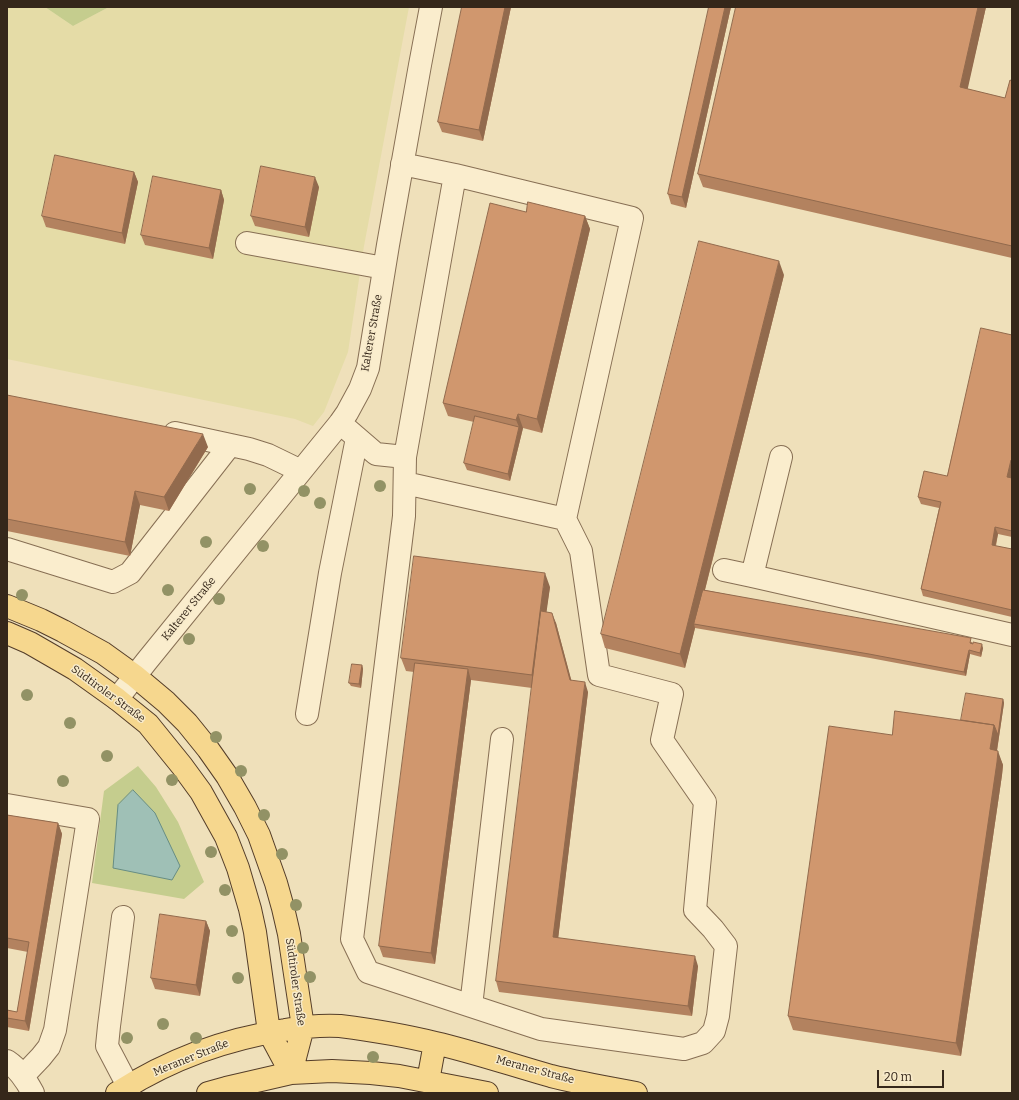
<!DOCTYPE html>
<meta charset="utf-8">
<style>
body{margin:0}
#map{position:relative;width:1019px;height:1100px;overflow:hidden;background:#efe0ba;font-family:Bitter,serif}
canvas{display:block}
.frame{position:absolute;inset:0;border:8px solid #35271a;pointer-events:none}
.scale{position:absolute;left:877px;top:1070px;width:67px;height:18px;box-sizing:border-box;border:2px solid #35271a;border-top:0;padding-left:5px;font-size:12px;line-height:14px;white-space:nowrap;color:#35271a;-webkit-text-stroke:3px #f7eaca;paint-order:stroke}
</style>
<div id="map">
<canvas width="1019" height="1100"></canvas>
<div class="frame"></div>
<div class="scale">20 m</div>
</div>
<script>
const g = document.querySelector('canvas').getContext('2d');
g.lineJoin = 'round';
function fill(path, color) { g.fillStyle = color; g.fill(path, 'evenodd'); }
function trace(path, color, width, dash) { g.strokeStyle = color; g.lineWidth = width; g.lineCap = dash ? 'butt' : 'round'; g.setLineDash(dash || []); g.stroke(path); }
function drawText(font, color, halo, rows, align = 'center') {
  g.font = font + ' Bitter,serif'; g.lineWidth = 3; g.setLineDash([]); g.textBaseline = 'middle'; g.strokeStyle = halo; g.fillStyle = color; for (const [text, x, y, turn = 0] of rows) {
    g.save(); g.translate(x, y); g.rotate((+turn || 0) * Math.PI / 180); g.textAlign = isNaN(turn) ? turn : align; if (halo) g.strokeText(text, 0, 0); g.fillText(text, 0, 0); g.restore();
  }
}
fill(new Path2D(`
 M7 7H45L73 26 109 7H409L364 246 348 352 324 412 313 426 295 419 7 359Z`), '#e5dca7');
fill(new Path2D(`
 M45 7H109L73 26Z
 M138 766 156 787 178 822 204 882 184 899 92 883 104 791Z`), '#c5cd8e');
const water = new Path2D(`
 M133 790 155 813 180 866 172 880 113 868 118 805Z`);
fill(water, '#9fc0b6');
trace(water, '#678d84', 1);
const minor = new Path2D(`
 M455 175 632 218 565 519
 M247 243 384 268
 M340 423 376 454 405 457 455 175 402 164
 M175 433 249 449 268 455 301 471
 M405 483 565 519 581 551 599 675 672 694 662 740 705 802 695 910 713 929 726 946 718 1016 714 1031 703 1043 684 1049 541 1029 368 972 352 939 404 516 405 457
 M7 549 113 582 130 573 230 445
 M724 570 752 576 1012 635
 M752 576 781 457
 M117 699 146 662 340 423 347 413 360 389 368 368 388 245 420 65 431 7
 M307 714 330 573 357 438
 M7 805 88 819 55 1030 49 1047 41 1057 23 1076
 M123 917 109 1026 107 1046 128 1086
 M471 1006 502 739
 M7 1061C19 1069 26 1080 33 1093`);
const major = new Path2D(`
 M7 606 41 620 63 631 103 653 135 676 166 702 187 723 208 749 227 776 245 807 259 835 276 883 283 908 289 934 303 1027 291 1073
 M7 633 30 643 75 669 117 699 148 724 182 766 201 792 226 837 238 868 250 909 255 932 269 1032 291 1073
 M428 1081 435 1043
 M117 1093C168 1060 226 1039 285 1030 302 1027 322 1025 340 1026 371 1030 403 1035 435 1043 474 1052 512 1065 551 1076 579 1083 608 1088 636 1093
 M208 1093 226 1088 291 1073 332 1071 371 1073 399 1076 487 1093`);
trace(minor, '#876f54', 24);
trace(major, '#543d29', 24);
trace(minor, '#faedcd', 22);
trace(major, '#f6d78e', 22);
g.fillStyle = '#929265';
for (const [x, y] of [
 [380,486],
 [250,489],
 [304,491],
 [320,503],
 [206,542],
 [263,546],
 [168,590],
 [22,595],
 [219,599],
 [189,639],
 [27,695],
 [70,723],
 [216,737],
 [107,756],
 [241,771],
 [172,780],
 [63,781],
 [264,815],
 [211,852],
 [282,854],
 [225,890],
 [296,905],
 [232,931],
 [303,948],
 [310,977],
 [238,978],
 [163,1024],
 [127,1038],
 [196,1038],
 [373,1057]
]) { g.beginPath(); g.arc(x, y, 6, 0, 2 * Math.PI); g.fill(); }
fill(new Path2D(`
 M462 7H511L483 141 442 132 438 122Z
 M709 7H731L686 208 671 204 668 194Z
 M736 7H986L967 89 1005 98 1012 81V258L703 187 698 174Z
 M134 172 138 182 125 244 46 227 42 216Z
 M319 187 309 237 255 226 251 216Z
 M221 190 224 200 213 259 145 245 141 235Z
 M526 212 585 216 590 229 542 433 523 428 510 481 467 470 464 463 474 422 448 416 443 403Z
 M784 275 705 590 972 642V643L983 648 981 657 970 654 966 676 870 658 695 628 685 668 605 648 601 634Z
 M1012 335V473L1011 478H1012V537L998 534 996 546 1012 549V617L923 596 921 589 939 508 921 504 918 497 947 476Z
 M7 395 208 447 169 511 140 505 130 556 7 531Z
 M550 587 546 612 556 623 571 680 588 692 558 938 698 966 692 1016 499 992 496 981 532 688 471 680 435 964 383 957 379 946 414 672 406 671 401 658Z
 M362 665 363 669 361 688 351 686 349 683Z
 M1003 699 1004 703 997 751 1003 765 1002 775 961 1056 793 1030 788 1016 892 735 961 720Z
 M7 815 58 823 62 834 29 1031 7 1027V1010L17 1012 28 952 7 948Z
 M206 921 210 931 200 996 155 989 151 978Z`), '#b3825f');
fill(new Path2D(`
 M505 7H511L483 141 479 130Z
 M725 7H731L686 208 682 197Z
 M978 7H986L965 101 960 87Z
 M134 172 138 182 125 244 122 233Z
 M315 177 319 187 309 237 305 227Z
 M221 190 224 200 213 259 209 248Z
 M585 216 590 229 542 433 537 419Z
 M779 261 784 275 696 625 694 624 695 628 685 668 680 654Z
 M518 414 523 428 510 481 508 474 519 427 516 420Z
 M203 434 208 447 169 511 164 497Z
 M1011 460 1012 463V473L1010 484 1007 477Z
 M135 491 140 505 130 556 125 542Z
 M995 527 998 534 994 552 992 545Z
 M545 573 550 587 536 688 532 675Z
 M552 613 556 623 574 690 570 680Z
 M982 644 983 648 981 657 980 653Z
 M969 650 970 654 966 676 964 672Z
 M362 665 363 669 361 688 359 684Z
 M468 669 471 680 435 964 431 953Z
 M585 682 588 692 557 948 553 937Z
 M1003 699 1004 703 995 763 990 749 994 725Z
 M998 751 1003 765 1002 775 961 1056 956 1043Z
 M58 823 62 834 29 1031 25 1021Z
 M206 921 210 931 200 996 196 985Z
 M695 956 698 966 692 1016 688 1006Z`), '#926a4d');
const building = new Path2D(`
 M462 7H505L479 130 438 122Z
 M709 7H725L682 197 668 194Z
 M736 7H978L960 87 1005 98 1010 80 1012 81V246L698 174Z
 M55 155 134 172 122 233 42 216Z
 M261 166 315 177 305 227 251 216Z
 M153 176 221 190 209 248 141 235Z
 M528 202 585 216 537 419 518 414 516 420 443 403 490 203 526 212Z
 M699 241 779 261 680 654 601 634Z
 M981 328 1012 335V460H1011L1007 477 1012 478V531L995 527 992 545 1012 549V610L921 589 941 502 918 497 924 471 947 476Z
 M7 395 203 434 164 497 135 491 125 542 7 519Z
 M475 416 519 427 508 474 464 463Z
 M414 556 545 573 532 675 401 658Z
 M703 590 971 638 970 643 973 644V642L982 644 980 653 969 650 964 672 869 654 694 624Z
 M541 611 552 613 570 680 585 682 553 937 695 956 688 1006 496 981Z
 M415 663 468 669 431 953 379 946Z
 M352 664 362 665 359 684 349 683Z
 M966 693 1003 699 998 735 994 725 961 720Z
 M895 711 994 725 990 749 998 751 997 762 956 1043 788 1016 829 726 892 735Z
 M7 815 58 823 25 1021 7 1018V1010L17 1012 29 942 7 938Z
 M160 914 206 921 196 985 151 978Z`);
fill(building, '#d0976e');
trace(building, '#926a4d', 1);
drawText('11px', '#35271a', '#f7eaca', [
 ["Kalterer Straße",372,333,-80],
 ["Kalterer Straße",189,609,-51],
 ["Südtiroler Straße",108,694,36],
 ["Südtiroler Straße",295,982,82],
 ["Meraner Straße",191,1058,-22],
 ["Meraner Straße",535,1070,15]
]);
</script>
